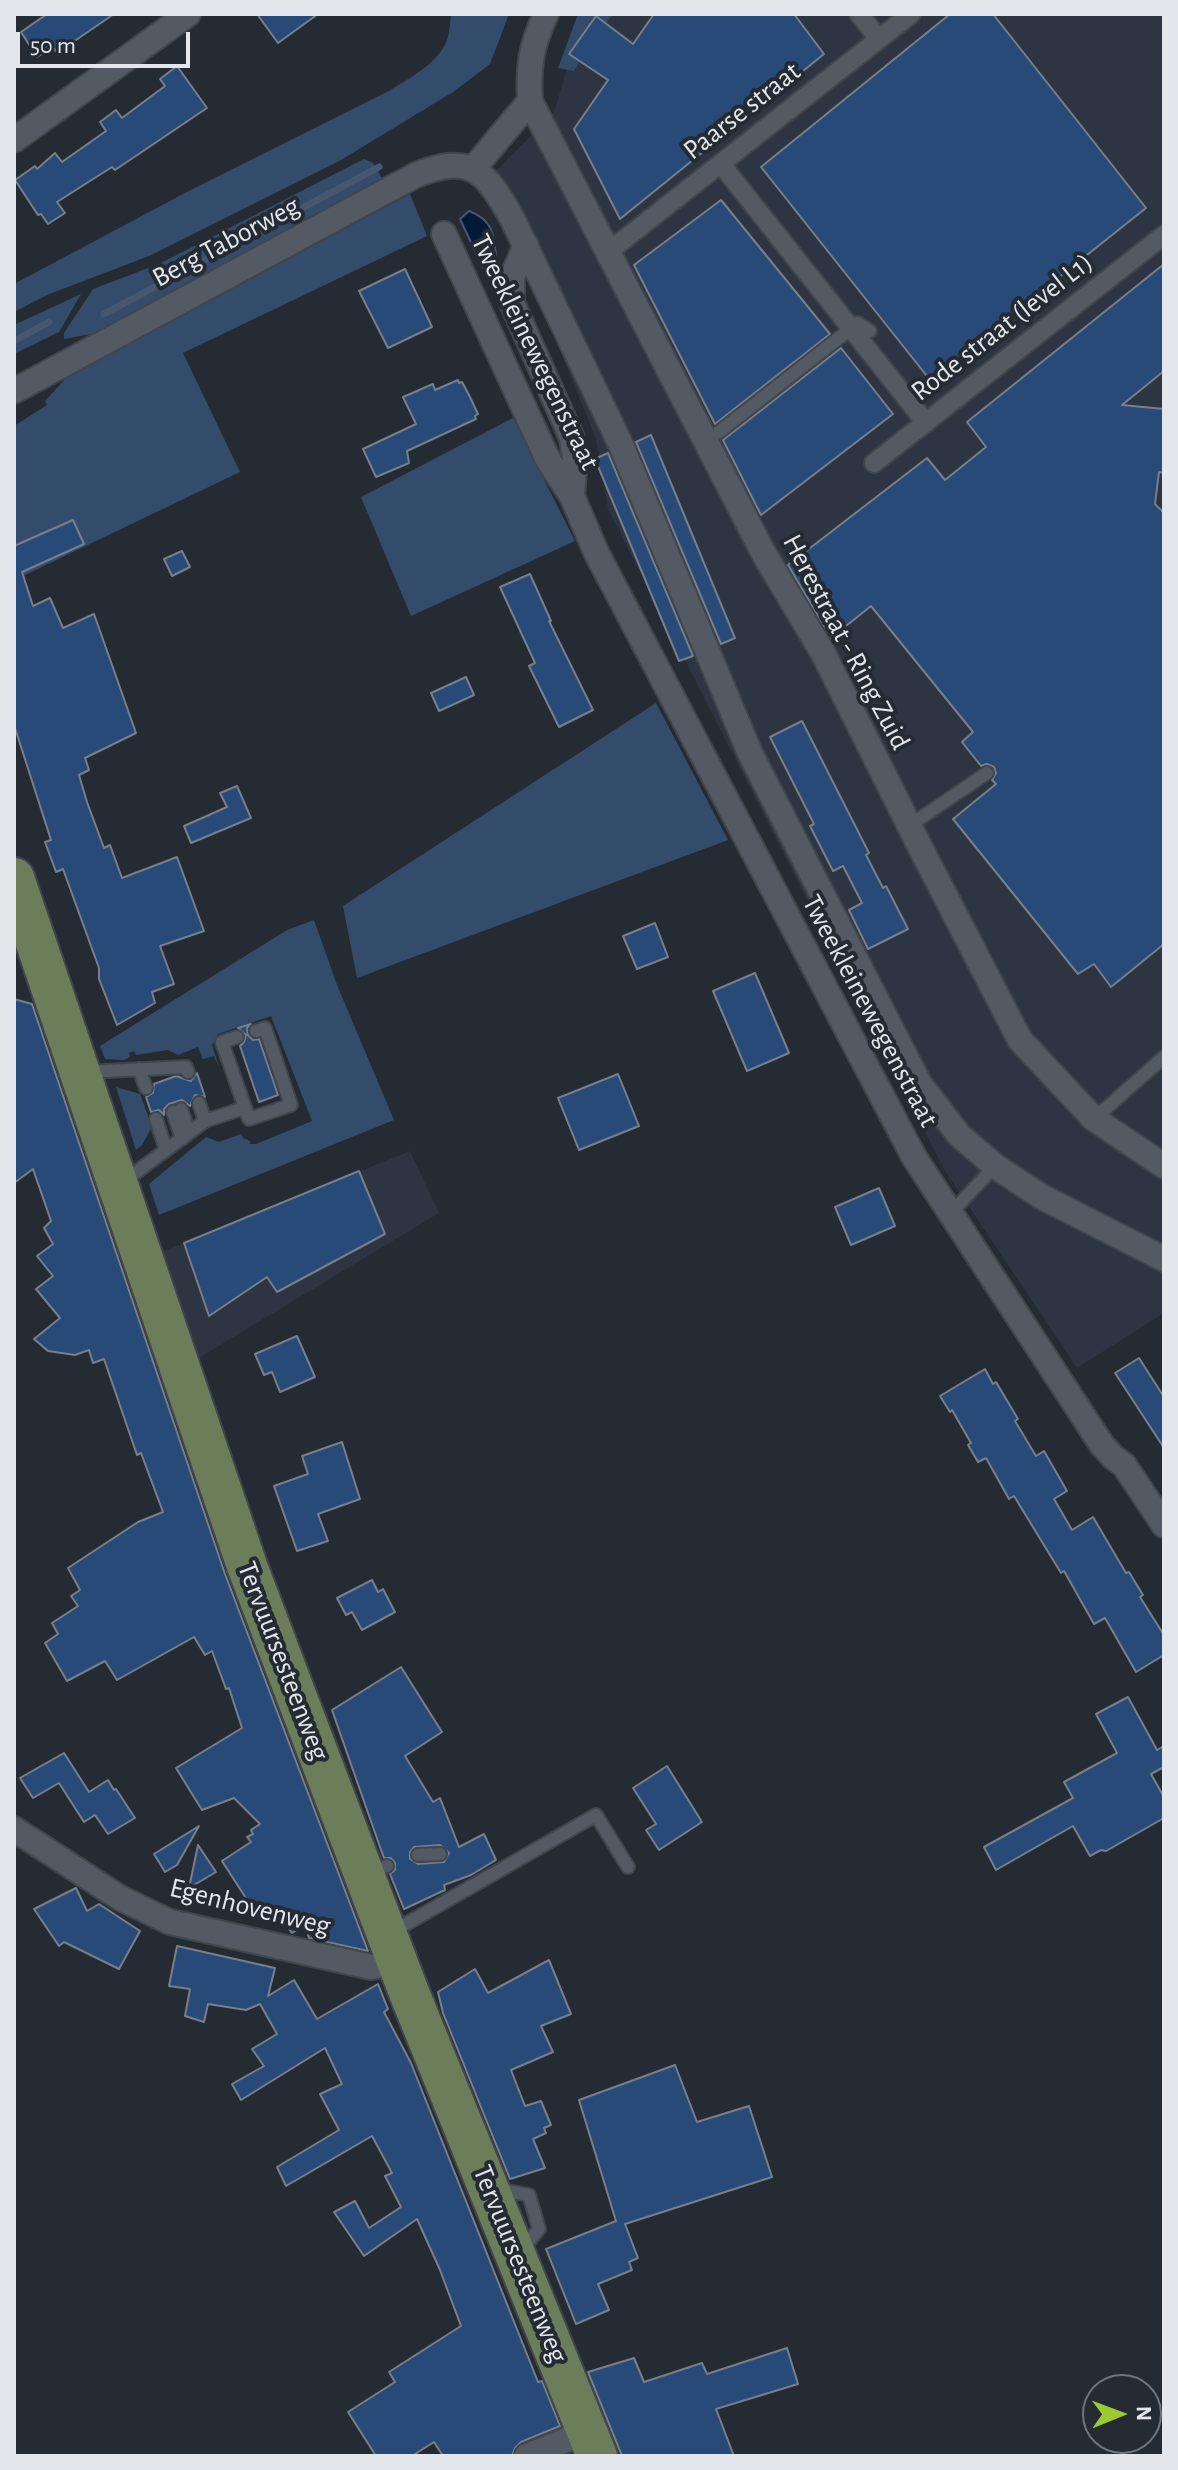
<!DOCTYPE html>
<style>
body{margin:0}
#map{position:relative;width:1178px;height:2470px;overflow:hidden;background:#252b33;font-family:"Alegreya Sans",sans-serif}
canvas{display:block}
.frame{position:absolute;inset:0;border:16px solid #e3e7ec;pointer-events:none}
.north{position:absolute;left:1082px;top:2374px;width:80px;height:80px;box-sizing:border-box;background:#252b33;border:2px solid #71767d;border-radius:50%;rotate:89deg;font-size:22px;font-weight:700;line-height:32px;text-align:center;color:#e3e7ec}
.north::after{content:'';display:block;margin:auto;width:28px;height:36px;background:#9cca31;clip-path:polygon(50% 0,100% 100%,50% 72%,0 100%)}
.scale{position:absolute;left:16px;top:32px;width:174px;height:36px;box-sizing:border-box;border:4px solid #e3e7ec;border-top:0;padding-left:10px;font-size:24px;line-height:28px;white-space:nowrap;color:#e3e7ec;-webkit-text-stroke:6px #252b33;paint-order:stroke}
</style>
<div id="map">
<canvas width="1178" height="2470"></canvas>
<div class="frame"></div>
<div class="north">N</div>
<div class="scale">50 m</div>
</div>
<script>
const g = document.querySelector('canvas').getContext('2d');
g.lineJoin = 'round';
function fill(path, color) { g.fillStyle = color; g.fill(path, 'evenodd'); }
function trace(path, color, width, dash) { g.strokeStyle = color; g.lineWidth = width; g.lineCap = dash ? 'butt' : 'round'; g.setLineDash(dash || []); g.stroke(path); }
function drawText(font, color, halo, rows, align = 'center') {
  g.font = font + ' "Alegreya Sans",sans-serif'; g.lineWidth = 8; g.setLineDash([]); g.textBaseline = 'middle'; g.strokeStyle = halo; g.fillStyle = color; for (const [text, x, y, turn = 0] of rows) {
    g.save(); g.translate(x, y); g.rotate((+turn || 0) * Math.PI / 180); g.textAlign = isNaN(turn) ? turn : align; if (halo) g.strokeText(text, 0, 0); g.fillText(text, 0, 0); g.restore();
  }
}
fill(new Path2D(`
 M588 14H1164V1313L1077 1368 945 1171 608 509 596 439 490 177 554 112 580 25Z
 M410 1151 439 1213 179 1370 142 1260Z`), '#2c3541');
fill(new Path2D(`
 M451 14H509L490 64 453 92 341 160 149 256 47 295 14 312V284L185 193 389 91C409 78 438 64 447 40 450 32 450 22 451 14Z
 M578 14H613L606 23 596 17 570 55 580 61 574 71 558 68Z
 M364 159 373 163 382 178 96 333 64 339V333L93 289 159 264Z
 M410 194 427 236 183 353 240 472 23 576 14 573V426L47 405 45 401 66 378Z
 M81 294 59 332 14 354V325Z
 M513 418 575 541 411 616 361 497Z
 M656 703 728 840 357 978 343 906Z
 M314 920 337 985 394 1120 159 1215 149 1184 206 1137 219 1142 241 1134 243 1138 250 1141V1144H256L312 1121 271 1016 218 1034 212 1045 219 1068 214 1056 203 1059 198 1047 178 1055 168 1050 136 1055 134 1051 129 1053 130 1057 124 1060 105 1059 100 1046 287 930Z
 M116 1087 140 1094 152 1127 142 1145 136 1150Z`), '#344c6c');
const water = new Path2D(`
 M469 211C496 221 494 239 497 264L487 276 460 219Z`);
fill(water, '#02193a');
trace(water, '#46576f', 2);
trace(new Path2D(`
 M104 314 379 167
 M14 341 49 322`), '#46576f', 7);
const building = new Path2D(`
 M47 14H114L57 53 53 47 37 57 21 32Z
 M257 14H318L278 43Z
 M654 14H794L824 54 620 219 574 129 608 80 569 54 596 16 633 44Z
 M950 14H993L1146 208 930 380 761 167Z
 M177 66 207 108 115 170 112 167 57 202 65 213 48 224 41 214 38 215 15 180 35 166 37 169 55 153 62 162 106 131 100 122 116 110 122 118 165 86 160 79Z
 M721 200 830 334 715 424 634 265Z
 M1164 264V371L1122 405 1164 409V473L1159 472 1155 504 1164 513V944L1111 987 1094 964 1078 974 953 819 996 784 992 780 996 773 994 767 987 764 981 766 962 742 973 732 871 606 831 638 788 565 927 458 945 480 986 447 967 422Z
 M405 269 432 327 388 348 359 291Z
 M841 348 893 414 761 515 723 440Z
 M458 380 459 383 462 382 469 395 478 414 475 416 476 419 407 451 409 463 376 477 363 449 416 424 403 397 433 384 435 390Z
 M651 435 735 638 721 644 636 442Z
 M608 453 693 656 679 661 595 459Z
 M73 520 84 544 22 572 33 606 50 598 63 628 94 614 136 733 85 758 89 770 79 775 87 802 104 848 110 845 122 878 177 857 204 931 160 946 174 984 152 992 155 1003 117 1025 99 979V968L63 869 56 872 45 842 51 840 14 725V546Z
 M182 551 190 567 172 576 164 559Z
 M530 574 551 621H549L593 710 559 727 529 666 535 663 500 587Z
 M466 677 474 695 439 711 431 693Z
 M802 721 869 853 866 855 883 888 886 886 908 929 868 949 849 910 862 903 843 866 833 871 810 826 814 824 770 737Z
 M237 786 251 818 191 843 184 826 227 807 220 793Z
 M655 923 668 957 637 969 623 936Z
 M755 973 789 1053 747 1071 713 991Z
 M14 999 32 1004 225 1574 368 1951 309 1938 305 1925 292 1933 275 1910 260 1920 222 1861 251 1842 247 1837 253 1834 251 1830 260 1824 234 1798 202 1810 176 1768 242 1728 229 1688 226 1689 212 1651 205 1655 194 1637 117 1680 105 1661 67 1681 45 1643 58 1634 52 1623 78 1606 71 1596 80 1590 68 1568 138 1522 163 1512 141 1453 137 1455 104 1359 93 1363 89 1350 75 1355 48 1351 34 1339 60 1318 36 1289 53 1276 37 1256 53 1244 44 1228 51 1221 33 1169 14 1183Z
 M251 1024 247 1028 248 1035 253 1040 259 1039 278 1095 259 1102 240 1046 244 1042 246 1035 238 1028Z
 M197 1073 205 1097 195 1095 190 1106 182 1100 169 1104 164 1109V1115L159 1110 151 1112 146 1097 153 1093 154 1084 176 1076 191 1081Z
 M618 1074 639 1126 579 1150 558 1098Z
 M359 1171 385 1234 277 1292 267 1277 209 1316 184 1243Z
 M879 1188 895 1226 851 1245 835 1207Z
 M297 1336 315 1377 280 1392 272 1372 264 1375 255 1354Z
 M1139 1358 1164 1397V1448L1115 1373Z
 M985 1369 993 1384 996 1382 1018 1419 1015 1421 1036 1456 1044 1451 1067 1491 1054 1499 1072 1530 1093 1517 1126 1573 1129 1572 1143 1595 1140 1597 1164 1635V1655L1136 1672 1105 1618 1094 1624 1064 1571 1061 1573 1014 1496 1009 1499 986 1458 978 1462 968 1445 971 1443 952 1410 950 1412 940 1396Z
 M342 1442 360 1499 318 1514 328 1541 297 1551 274 1486 308 1474 302 1456Z
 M372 1580 378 1592 383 1589 395 1612 362 1630 352 1612 346 1615 337 1598Z
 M401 1667 442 1732 405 1756 433 1802 440 1798 459 1847 484 1834 496 1860 471 1875 444 1885 445 1890 404 1909 390 1874 395 1870V1863L391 1858H384L380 1847 332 1710ZM440 1845 449 1853 444 1862 418 1864 410 1859V1852L414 1847Z
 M1128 1697 1157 1750 1164 1746V1767L1151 1774 1164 1797V1818L1106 1851 1101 1850 1090 1856 1073 1826 996 1870 984 1847 1073 1798 1064 1782 1117 1753 1096 1714Z
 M64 1753 89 1792 108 1780 114 1790 116 1789 135 1818 108 1834 95 1815 84 1822 59 1783 33 1798 20 1778Z
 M667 1766 702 1822 659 1850 646 1830 656 1824 633 1788Z
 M199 1826 177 1865 165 1872 154 1854Z
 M198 1845 216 1872 189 1888Z
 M76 1888 87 1911 99 1904 140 1931 119 1969 64 1942 59 1946 34 1909Z
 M177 1946 275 1968 268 1996 294 1980 317 2019 378 1984 388 2009 384 2012 411 2063 538 2382 542 2381 560 2426 521 2442 515 2448 512 2456H443L434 2442 412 2456H376L348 2412 395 2382 389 2372 461 2326 440 2270 417 2219 364 2256 334 2212 355 2201 369 2228 401 2207 385 2176 392 2173 372 2136 286 2186 277 2167 339 2130 320 2094 342 2084 325 2048 241 2100 232 2084 264 2066 252 2049 277 2034 260 2004 246 2010 208 2004 204 2022 185 2016 190 1989 169 1986Z
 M549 1960 571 2014 541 2026 553 2052 511 2070 525 2106 541 2101 551 2125 544 2128 546 2133 533 2139 545 2168 510 2179 443 2013 438 1992 475 1969 488 1993Z
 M675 2065 697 2122 749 2106 772 2177 625 2224 638 2258 629 2262 632 2270 598 2284 609 2310 576 2324 546 2249 616 2221 579 2100Z
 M787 2348 798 2384 716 2409 734 2456H622L588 2372 634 2358 644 2382 702 2363 707 2374Z`);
fill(building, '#284a79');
trace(building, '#787f88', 2);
const service = new Path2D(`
 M719 432 858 323 870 331
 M909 826 987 773
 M237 1037 222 1042 249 1119 291 1105 265 1028 256 1031
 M139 1069 146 1088
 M86 1072 186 1067 188 1072
 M199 1103 205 1121
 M181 1109 189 1133
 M173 1112 182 1139
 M156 1119 166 1150
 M1094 1119 1164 1057
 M123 1182 205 1121 244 1108
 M951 1213 995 1166
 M418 1855 440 1854
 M385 1867 387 1866
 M392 1932 596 1815 628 1867
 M496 2189 529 2195 539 2229 521 2251`);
const pedestrian = new Path2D(`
 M859 14 879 39
 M721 164 926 423
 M608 252 911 14
 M874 463 1164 235`);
const minor = new Path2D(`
 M530 101 764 554 823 653 920 847 1020 1040 1094 1119 1164 1166
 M14 140 188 14
 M473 169 530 101C528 66 531 46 546 14
 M444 234 548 460 572 496 596 552 914 1157 1102 1445 1113 1457 1124 1465 1164 1525
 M526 245 512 277V303L572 438 575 459 572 496
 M14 391 416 175C472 153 485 171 512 218L621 445 750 753 919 1083 959 1135 995 1166 1042 1197 1164 1259
 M14 1829 120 1898 170 1922 371 1967 397 1962
 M527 2456 588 2431`);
const primary = new Path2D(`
 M14 878 247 1566 408 1990 597 2456`);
trace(service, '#41464c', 16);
trace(pedestrian, '#41464c', 22);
trace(minor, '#41464c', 28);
trace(primary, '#41464c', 44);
trace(service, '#535a63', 12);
trace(pedestrian, '#535a63', 18);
trace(minor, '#535a63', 24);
trace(primary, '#6c7e59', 40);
drawText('28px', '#e3e7ec', '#252b33', [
 ["Paarse straat",742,111,-38],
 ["Berg Taborweg",226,242,-28],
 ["Rode straat (level L1)",1002,327,-38],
 ["Tweekleinewegenstraat",535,352,64],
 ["Herestraat - Ring Zuid",846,642,62],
 ["Tweekleinewegenstraat",870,1011,62],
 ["Tervuursesteenweg",283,1661,69],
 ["Egenhovenweg",250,1907,14],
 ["Tervuursesteenweg",520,2264,68]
]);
</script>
